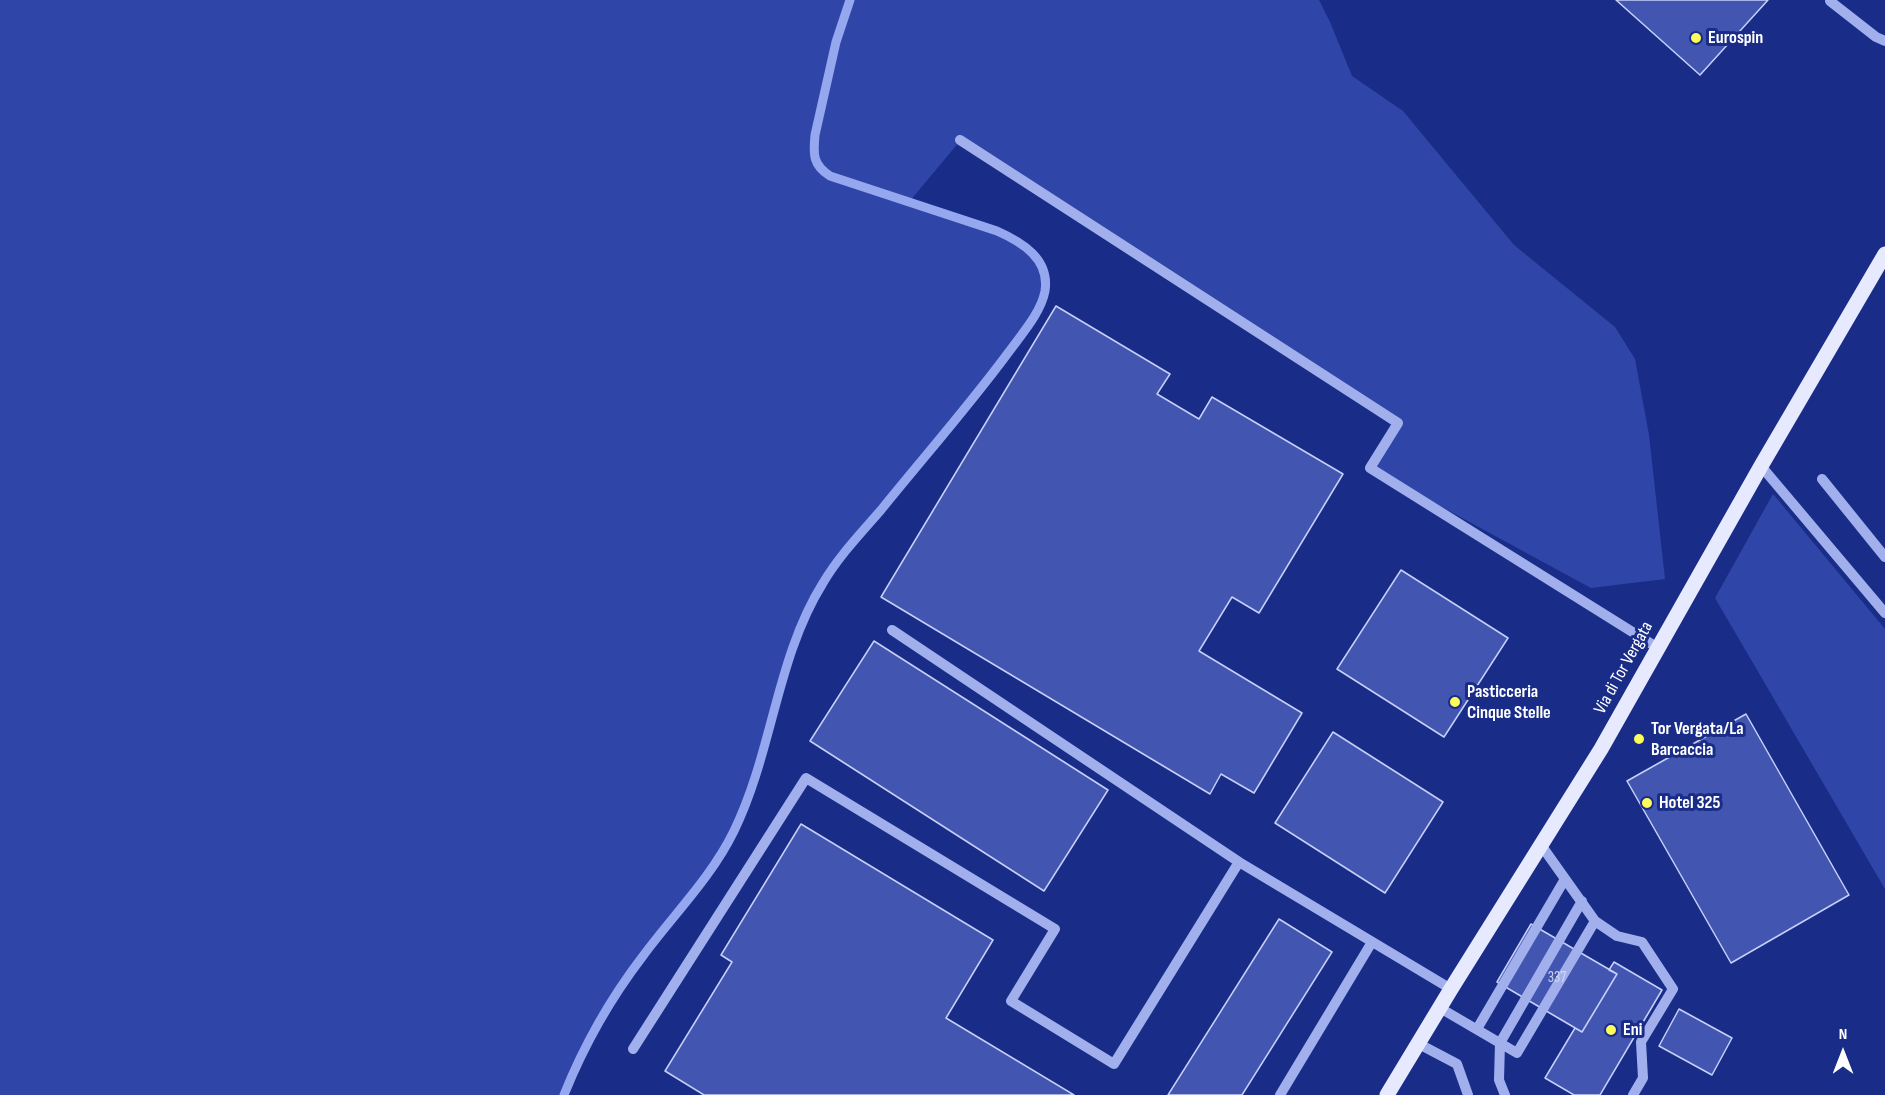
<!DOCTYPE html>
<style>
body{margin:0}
#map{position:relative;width:1885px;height:1095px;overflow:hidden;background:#192d88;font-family:"Sofia Sans Condensed",sans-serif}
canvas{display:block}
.north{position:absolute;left:1813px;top:1023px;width:60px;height:60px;-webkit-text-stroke:4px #192d88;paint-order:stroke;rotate:0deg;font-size:16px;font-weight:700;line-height:24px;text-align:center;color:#fff}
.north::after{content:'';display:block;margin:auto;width:21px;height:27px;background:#fff;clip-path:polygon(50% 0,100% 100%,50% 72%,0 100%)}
</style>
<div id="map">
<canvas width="1885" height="1095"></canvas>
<div class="north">N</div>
</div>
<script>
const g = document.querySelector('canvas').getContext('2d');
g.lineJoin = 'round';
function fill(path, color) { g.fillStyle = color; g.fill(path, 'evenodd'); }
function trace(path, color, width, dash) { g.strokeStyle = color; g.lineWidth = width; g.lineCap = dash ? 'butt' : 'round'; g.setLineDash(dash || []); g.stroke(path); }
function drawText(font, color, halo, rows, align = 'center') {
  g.font = font + ' "Sofia Sans Condensed",sans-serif'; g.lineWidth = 6; g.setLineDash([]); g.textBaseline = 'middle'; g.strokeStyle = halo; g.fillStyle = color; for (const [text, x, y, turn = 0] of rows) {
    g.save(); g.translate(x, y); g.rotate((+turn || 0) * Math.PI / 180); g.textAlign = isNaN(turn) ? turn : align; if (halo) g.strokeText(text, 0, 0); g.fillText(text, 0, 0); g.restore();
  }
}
fill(new Path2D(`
 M0 0H850L840 30 852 0H1319L1330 22 1352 76 1403 111 1514 245 1615 327 1635 359 1649 435 1665 579 1591 588 1370 468 1397 423 960 141 909 202 997 231 1023 244 1038 260 1044 269 1045 291 1036 312 999 364 845 552C825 579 808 606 796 638 772 702 764 771 733 833 710 879 673 915 642 957 609 1002 586 1044 564 1095H0Z
 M1773 494 1885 629V889L1715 598Z`), '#2f46a8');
trace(new Path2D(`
 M564 1095C584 1045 610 999 643 956 674 914 711 878 734 831 773 751 776 658 823 583 839 556 861 533 881 510 923 458 968 407 1008 353 1021 335 1041 313 1045 291 1050 259 1022 242 997 231L830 176C813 165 813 155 815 135L836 42 850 0`), '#94a7ef', 9);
const building = new Path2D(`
 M1616 0H1768L1700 75Z
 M1056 306 1170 374 1157 394 1199 419 1212 397 1343 474 1259 613 1232 597 1199 651 1302 713 1254 793 1221 774 1210 794 881 597Z
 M1401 570 1508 638 1444 737 1337 669Z
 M874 641 1108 790 1044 891 810 741Z
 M1746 714 1849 895 1731 963 1627 781Z
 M1333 732 1443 802 1385 893 1275 823Z
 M801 824 993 940 946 1018 1074 1095H704L665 1071 732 962 721 955Z
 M1279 919 1332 952 1242 1095H1168Z
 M1531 924 1617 974 1582 1032 1497 982Z
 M1614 962 1662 990 1600 1095H1574L1545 1078 1575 1028 1582 1032 1617 974 1609 970Z
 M1679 1009 1732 1038 1712 1075 1659 1046Z`);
fill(building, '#4256b1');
trace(building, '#c7d0f9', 1.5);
trace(new Path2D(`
 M1830 1 1876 37 1885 41
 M960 140 1398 423 1370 468 1658 648
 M1761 466 1885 613
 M1822 479 1885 557
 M892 630 1239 862
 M1595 921 1617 936 1642 942 1673 989 1641 1042 1643 1078 1633 1095
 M1440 1008 1517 1053 1595 921 1541 845
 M1477 1029 1565 879
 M1419 1044 1457 1064 1468 1095
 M633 1049 806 778 1055 929 1011 1001 1114 1064 1239 862 1451 989
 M1280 1095 1372 942
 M1505 1095 1499 1080 1500 1043 1582 901`), '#a1b0ed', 10);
trace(new Path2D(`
 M1387 1095 1451 989 1601 749 1761 466 1885 254`), '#e7eaff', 15);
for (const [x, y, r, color] of [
 [1696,38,6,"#fffb5d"],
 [1455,702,6,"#fffb5d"],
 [1639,739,6,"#fffb5d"],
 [1647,803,6,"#fffb5d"],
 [1611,1030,6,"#fffb5d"]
]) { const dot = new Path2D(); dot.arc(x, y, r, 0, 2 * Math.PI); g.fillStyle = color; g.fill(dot); trace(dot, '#192d88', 2); }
drawText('15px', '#d0d5ec', null, [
 ["337",1557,978]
]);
drawText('bold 18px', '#fff', '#192d88', [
 ["Eurospin",1708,38],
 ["Pasticceria",1467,692],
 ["Cinque Stelle",1467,713],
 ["Tor Vergata/La",1651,729],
 ["Barcaccia",1651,750],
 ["Hotel 325",1659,803],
 ["Eni",1623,1030]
], 'left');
drawText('18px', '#fff', '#192d88', [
 ["Via di Tor Vergata",1624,668,-61]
]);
</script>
